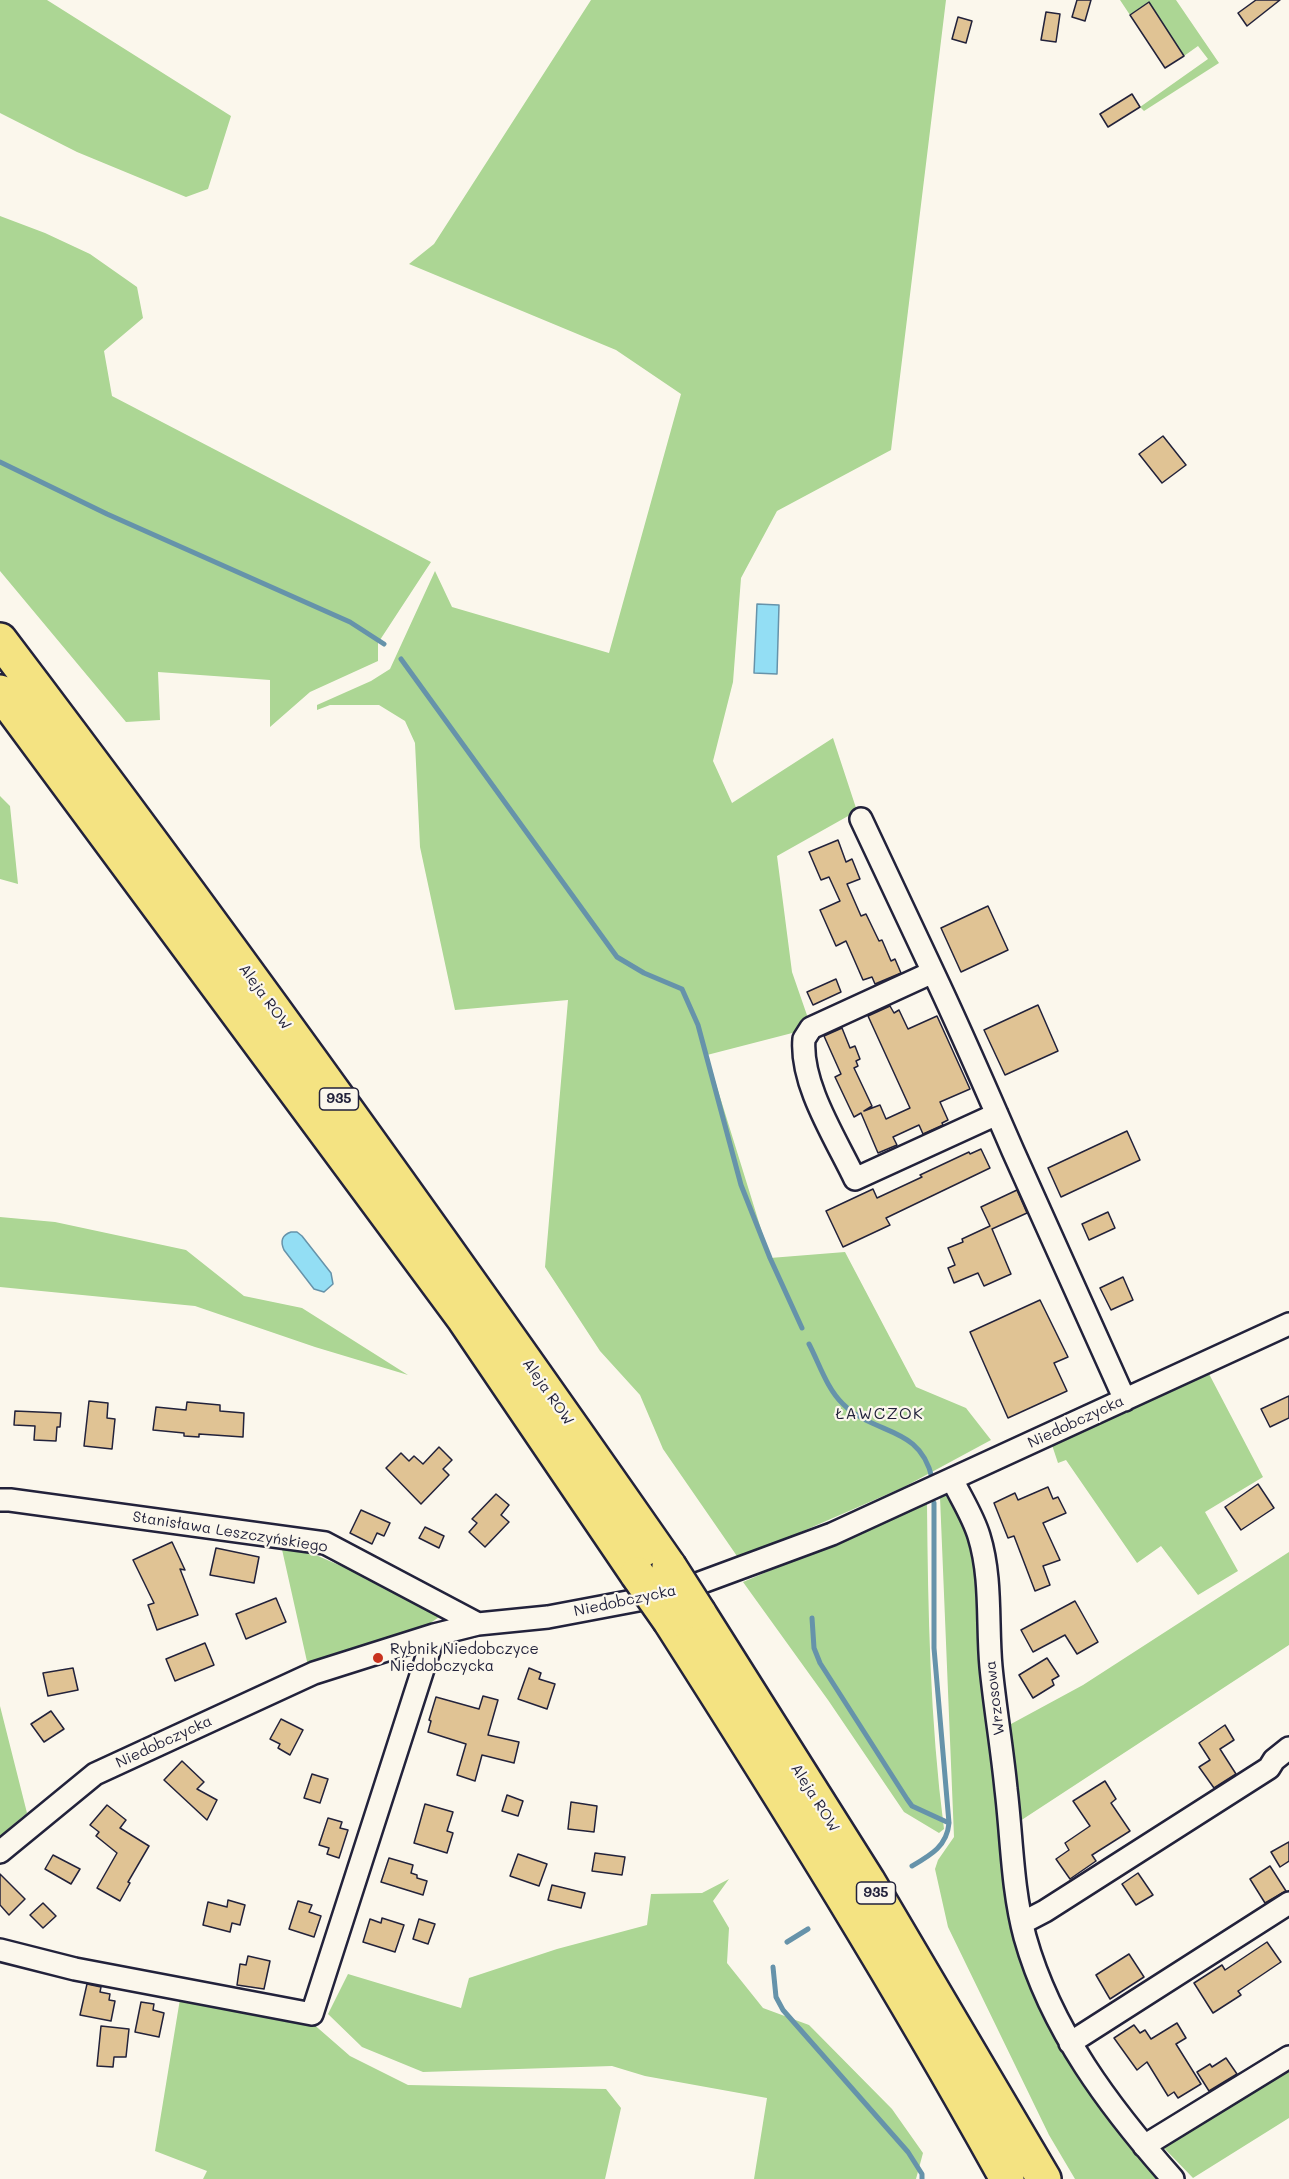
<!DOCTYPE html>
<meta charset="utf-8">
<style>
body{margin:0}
canvas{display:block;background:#fbf7ec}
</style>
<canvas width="1289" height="2179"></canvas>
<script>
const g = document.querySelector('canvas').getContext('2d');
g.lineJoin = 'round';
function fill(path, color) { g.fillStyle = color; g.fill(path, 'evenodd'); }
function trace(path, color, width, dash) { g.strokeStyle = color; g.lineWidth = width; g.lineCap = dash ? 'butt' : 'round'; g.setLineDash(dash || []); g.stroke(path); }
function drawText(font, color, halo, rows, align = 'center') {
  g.font = font + ' Mali,sans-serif'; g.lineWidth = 4.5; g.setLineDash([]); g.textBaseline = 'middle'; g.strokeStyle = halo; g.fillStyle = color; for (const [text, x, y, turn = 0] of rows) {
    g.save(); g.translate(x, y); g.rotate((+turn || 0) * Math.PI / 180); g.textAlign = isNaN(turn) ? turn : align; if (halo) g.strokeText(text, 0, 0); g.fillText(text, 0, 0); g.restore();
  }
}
fill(new Path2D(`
 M0 0H47L231 116 208 189 186 197 77 152 0 113Z
 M591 0H946L891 450 777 511 741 578 733 682 713 761 732 803 833 738 857 811 777 856 792 972 809 1021 800 1031 707 1055 770 1258 845 1252 916 1387 966 1408 991 1440 904 1487 739 1559 663 1449 640 1395 600 1351 545 1267 568 1000 455 1010 420 847 415 743 405 721 379 705H330L317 710V705L371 681 390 669 435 571 452 607 609 653 681 394 616 350 409 264 434 244Z
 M1120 0H1176L1219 63 1144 111 1140 107 1208 59 1198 46 1184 56 1149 2 1130 15Z
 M0 216 45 233 90 254 137 287 143 318 104 351 112 396 431 562 378 643V661L310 692 270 727V680L158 672 160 720 126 722 0 571Z
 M0 796 10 806 18 884 0 879Z
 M0 1217 55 1222 186 1250 244 1296 302 1308 408 1375 315 1347 195 1306 0 1287Z
 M1208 1372 1263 1477 1205 1512 1238 1571 1198 1595 1161 1546 1137 1563 1066 1460 1058 1463 1051 1442Z
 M953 1493 976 1546 1021 1944 1165 2179H1075L1049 2135 948 1927 935 1869 938 1860 954 1837 940 1497Z
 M927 1504C928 1612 930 1721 944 1829L939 1833 904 1812 828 1700 743 1582Z
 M281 1545 318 1556 401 1592 439 1617 425 1627 308 1666Z
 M1289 1552V1645L1017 1823 1011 1724 1083 1685Z
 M0 1706 27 1813 0 1836Z
 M729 1879 713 1901 729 1928 727 1963 763 2008 809 2025 892 2109 923 2153 916 2179H754L767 2098 645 2076 612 2066 423 2072 362 2047 328 2014 348 1974 461 2008 469 1978 557 1949 647 1925 651 1894 702 1893Z
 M180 1999 311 2022 350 2056 408 2085 606 2089 621 2108 605 2179H203L207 2171 155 2151Z
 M1289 2066V2118L1193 2178 1163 2147Z`), '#acd694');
const water = new Path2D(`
 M757 604 779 605 777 674 754 673Z
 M291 1232H297L302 1236 331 1273 333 1284 324 1292 314 1289 284 1250C280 1241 282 1235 291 1232Z`);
fill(water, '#93def4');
trace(water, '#6693aa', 1.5);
trace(new Path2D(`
 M0 462 107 514 350 622 384 644
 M401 659 617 957 644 973 682 989 698 1025 741 1185 770 1258 802 1328
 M809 1344C819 1363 827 1389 843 1404 875 1436 920 1425 932 1478
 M812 1618 814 1648 820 1663 907 1799 912 1806 949 1823
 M912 1866C931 1855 947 1846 949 1823L934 1648V1503
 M787 1942 808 1929
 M773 1967 776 1997 783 2010 908 2152 922 2174V2179`), '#6693aa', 5);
const building = new Path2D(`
 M1077 0H1091L1085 21 1072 17Z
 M1256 0H1280L1247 26 1238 13Z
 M1149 2 1184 56 1165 68 1130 15Z
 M1046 12 1060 14 1056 42 1041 40Z
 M958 17 972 21 966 43 952 39Z
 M1132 94 1140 107 1108 127 1100 114Z
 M1163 436 1186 465 1162 483 1139 454Z
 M838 840 846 862 852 859 860 879 847 884 861 916 866 914 879 941 882 940 891 961 895 959 901 973 875 984 872 977 863 980 846 941 836 946 820 910 840 901 829 877 821 880 809 852Z
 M988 906 1008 950 961 972 941 928Z
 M836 979 841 992 813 1005 807 992Z
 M1038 1005 1058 1051 1005 1075 984 1030Z
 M890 1006 894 1013 899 1010 908 1029 937 1016 970 1089 940 1102 948 1120 942 1123 943 1125 923 1134 919 1125 893 1137 897 1145 878 1153 861 1113 854 1117 835 1077 841 1074 824 1036 842 1028 850 1048 855 1046 860 1059 856 1061 858 1066 854 1068 872 1106 864 1111 880 1105 886 1119 910 1108 868 1016Z
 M1127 1131 1140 1160 1061 1197 1048 1168Z
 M981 1149 990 1168 886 1218 890 1225 843 1247 826 1211 873 1189 877 1198 922 1177 920 1175 969 1152 970 1154Z
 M1017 1190 1027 1213 992 1229 1011 1274 984 1286 978 1273 954 1283 948 1268 955 1265 948 1248 963 1242 962 1239 990 1226 981 1207Z
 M1108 1212 1115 1228 1089 1240 1082 1224Z
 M1123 1277 1133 1300 1111 1310 1100 1288Z
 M1040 1300 1068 1357 1054 1363 1067 1391 1008 1418 970 1332Z
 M1289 1396V1418L1270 1427 1261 1409Z
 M89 1401 108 1403 107 1418 115 1419 112 1449 84 1446Z
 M187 1402 220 1405V1411L244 1413 243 1437 199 1434V1437L184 1436V1433L153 1430 156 1407 186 1410Z
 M15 1411 61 1413 60 1427H57L56 1441 34 1440 35 1426 14 1425Z
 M439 1447 452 1460 443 1469 449 1475 421 1504 386 1468 401 1453 409 1461 414 1456 423 1464Z
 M1258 1484 1274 1508 1241 1530 1225 1507Z
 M1048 1487 1053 1499 1058 1497 1066 1513 1043 1523 1060 1560 1043 1566 1050 1585 1035 1591 1014 1536 1008 1538 994 1503 1015 1493 1018 1500Z
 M496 1494 509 1505 501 1515 509 1522 485 1547 469 1532 477 1523 472 1519Z
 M361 1510 390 1523 384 1536 377 1533 372 1544 350 1533Z
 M425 1527 444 1536 439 1548 419 1538Z
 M172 1542 185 1570 180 1569 198 1615 157 1630 148 1605 154 1603 133 1560Z
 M216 1548 259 1557 254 1583 210 1575Z
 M276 1598 286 1622 246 1639 236 1614Z
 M1075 1601 1098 1642 1077 1654 1065 1635 1033 1652 1021 1630Z
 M205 1643 214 1665 175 1681 166 1659Z
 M1047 1658 1059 1676 1052 1680 1054 1685 1033 1698 1019 1675Z
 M73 1668 78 1690 48 1696 43 1673Z
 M529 1668 541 1673 539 1679 555 1684 547 1709 518 1699Z
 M483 1696 498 1700 488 1735 519 1742 514 1763 482 1755 475 1781 457 1775 466 1744 428 1732 431 1721 429 1720 436 1697 479 1709Z
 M51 1711 64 1729 44 1742 31 1724Z
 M281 1719 303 1730 290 1755 278 1748 280 1744 270 1739Z
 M1225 1725 1234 1740 1220 1749 1236 1774 1214 1788 1199 1767 1210 1760 1199 1743Z
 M182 1761 204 1782 197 1789 217 1800 207 1820 164 1780Z
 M312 1774 328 1779 320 1803 304 1798Z
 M1105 1781 1116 1799 1111 1803 1130 1831 1092 1855 1096 1861 1070 1879 1056 1859 1069 1850 1065 1843 1090 1826 1073 1801Z
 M507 1795 523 1801 518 1816 502 1811Z
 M571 1802 597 1806 594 1832 568 1829Z
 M425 1804 453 1812 447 1831 453 1833 447 1853 414 1843Z
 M107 1805 126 1820 120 1828 149 1846 128 1882 130 1883 120 1901 97 1888 117 1853 96 1836 99 1832 90 1825Z
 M328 1818 342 1822 340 1828 348 1830 339 1858 327 1854 329 1848 319 1845Z
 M1289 1842V1861L1280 1867 1271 1852Z
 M595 1853 625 1857 622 1875 592 1871Z
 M518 1854 547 1864 539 1886 510 1876Z
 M53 1855 80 1869 71 1884 45 1869Z
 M389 1858 413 1865 411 1873 417 1875V1878L427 1881 423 1895 381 1882Z
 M1270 1866 1286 1891 1265 1903 1250 1879Z
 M1138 1873 1153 1895 1136 1905 1122 1884Z
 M0 1874 25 1899 9 1915 0 1905Z
 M552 1885 585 1893 581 1908 548 1900Z
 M228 1900 245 1905 240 1925 232 1923 230 1932 203 1925 208 1902 227 1907Z
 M298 1901 312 1905 309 1912 321 1916 314 1937 289 1929Z
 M43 1903 56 1916 43 1928 30 1915Z
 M382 1918 404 1925 395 1952 363 1942 370 1919 381 1923Z
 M419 1919 435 1924 428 1944 413 1939Z
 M1267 1942 1281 1962 1238 1991 1241 1995 1213 2013 1194 1983 1222 1965 1225 1970Z
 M1129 1954 1144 1977 1110 1999 1096 1975Z
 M248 1956 270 1961 264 1989 237 1985 240 1964 246 1965Z
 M87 1984 101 1987 100 1992 110 1994 109 2000 115 2001 111 2021 80 2015Z
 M141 2002 154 2004 153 2010 164 2013 159 2037 135 2032Z
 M1177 2023 1186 2038 1176 2044 1201 2084 1178 2098 1174 2092 1168 2096 1147 2062 1137 2070 1114 2038 1134 2025 1140 2033 1145 2030 1151 2039Z
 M101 2026 129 2029 126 2057H114L113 2067 97 2066Z
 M1226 2058 1237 2074 1209 2091 1197 2072 1210 2064 1212 2067Z`);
fill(building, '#e0c394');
trace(building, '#22223b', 1.5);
const street = new Path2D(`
 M861 819 933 972
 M997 1114 855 1179C836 1139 800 1084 804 1039L811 1028 933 972C961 1031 987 1091 1013 1151 1050 1234 1088 1317 1125 1400
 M952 1479C961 1498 973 1516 979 1536 992 1578 987 1624 991 1667 995 1708 1002 1748 1006 1789 1012 1838 1012 1889 1025 1937 1051 2030 1110 2108 1173 2179
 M0 1500H10L325 1543 478 1624
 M0 1852 95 1774 314 1673 434 1635 478 1624 548 1617 670 1594 832 1534 1289 1324
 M1022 1923 1045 1911 1269 1768 1274 1760 1289 1748
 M0 1950 75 1969 312 2014 434 1635
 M1070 2043 1289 1903
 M1144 2146 1289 2057`);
const primary = new Path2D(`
 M0 640C230 943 451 1253 669 1566
 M0 692 464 1319 637 1574
 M699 1613 868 1881 1044 2179
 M670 1621C787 1804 902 1989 1007 2179`);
trace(street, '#22223b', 26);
trace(primary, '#22223b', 38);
trace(street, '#fbf7ec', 21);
trace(primary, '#f4e382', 33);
const primaryBridge = new Path2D(`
 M669 1566 699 1613
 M637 1574 670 1621`);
trace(primaryBridge, '#22223b', 38, []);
trace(primaryBridge, '#f4e382', 33);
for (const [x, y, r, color] of [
 [378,1658,6,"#c8321e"]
]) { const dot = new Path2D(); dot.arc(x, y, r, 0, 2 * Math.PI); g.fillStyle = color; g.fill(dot); trace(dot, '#fbf7ec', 2); }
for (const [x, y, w] of [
 [339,1099,39],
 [876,1893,39]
]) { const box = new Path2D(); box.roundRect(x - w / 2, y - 11, w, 22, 4.5); g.fillStyle = '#fbf7ec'; g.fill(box); trace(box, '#22223b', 1.5); }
drawText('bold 14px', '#22223b', null, [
 ["935",339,1099],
 ["935",876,1893]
]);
drawText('15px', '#22223b', '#fbf7ec', [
 ["Aleja ROW",265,997,54],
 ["Aleja ROW",548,1392,55],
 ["Niedobczycka",1076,1422,-25],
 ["Stanisława Leszczyńskiego",230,1532,9],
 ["Niedobczycka",625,1601,-12],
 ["Wrzosowa",995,1698,-97],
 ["Niedobczycka",164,1742,-25],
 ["Aleja ROW",815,1798,58]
]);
drawText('15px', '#22223b', '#fbf7ec', [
 ["Rybnik Niedobczyce",390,1649],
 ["Niedobczycka",390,1666]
], 'left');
g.letterSpacing = '1.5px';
drawText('16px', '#22223b', '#fbf7ec', [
 ["ŁAWCZOK",880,1414]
]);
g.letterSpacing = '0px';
</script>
